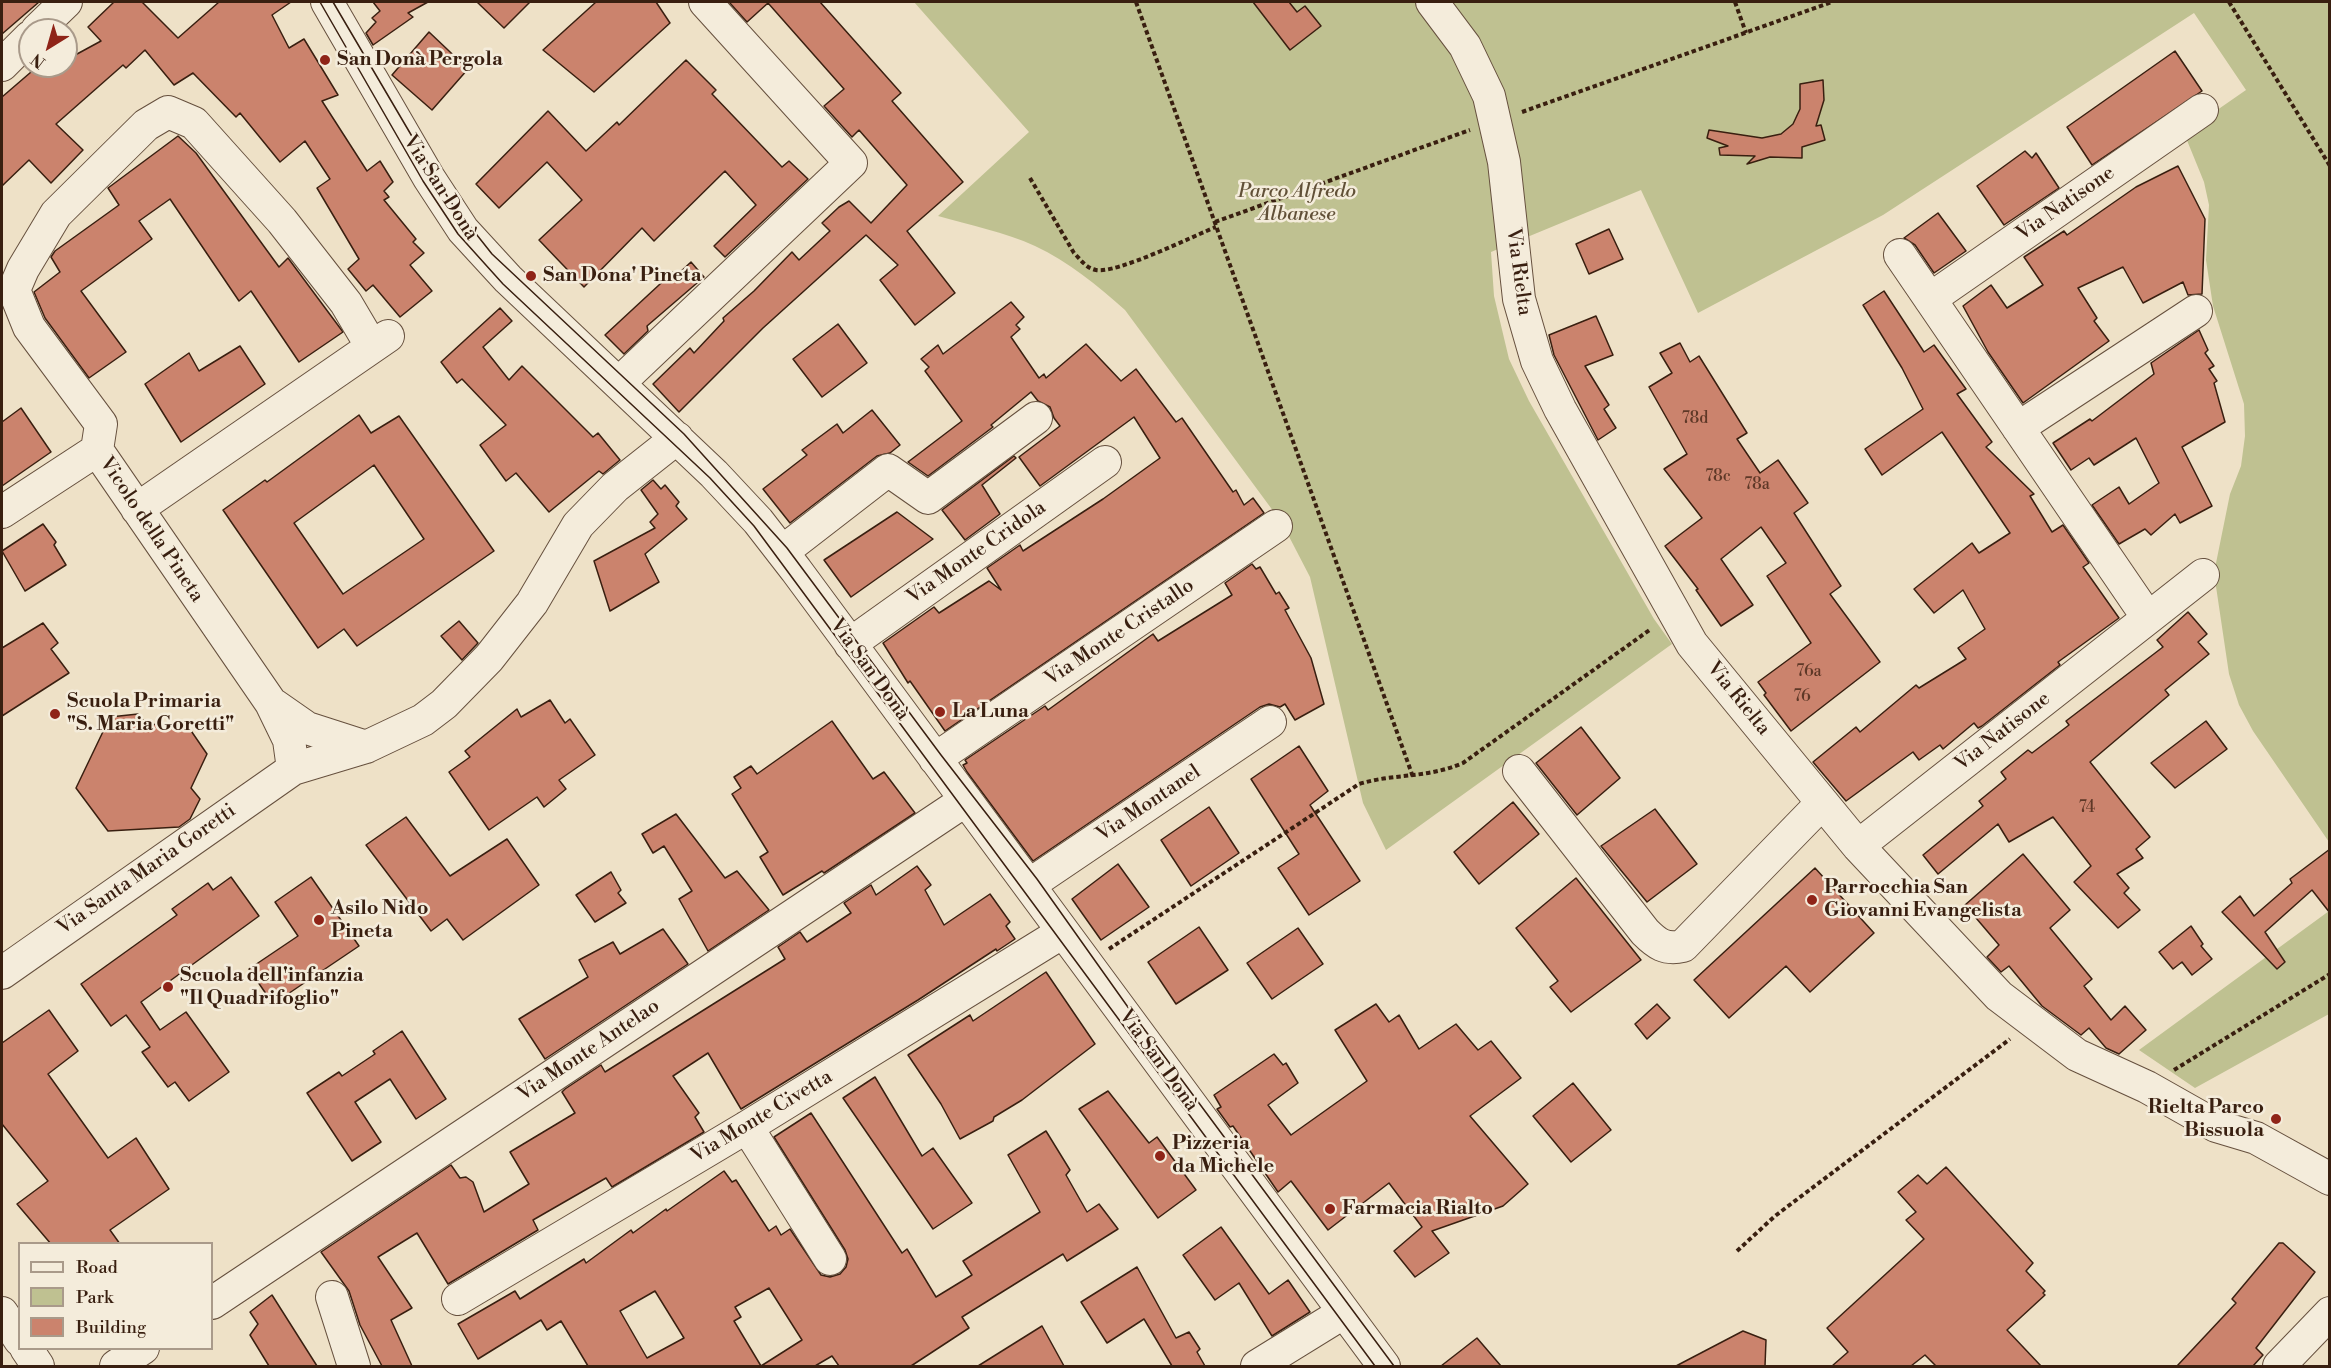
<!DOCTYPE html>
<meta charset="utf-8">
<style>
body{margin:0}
#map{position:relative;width:2331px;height:1368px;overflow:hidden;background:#eee1c7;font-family:"Libre Bodoni",serif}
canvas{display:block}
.frame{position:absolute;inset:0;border:3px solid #391f10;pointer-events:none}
.legend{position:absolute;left:18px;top:1242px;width:195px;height:108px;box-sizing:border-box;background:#f4ecdb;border:2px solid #a99a8a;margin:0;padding:8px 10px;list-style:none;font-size:18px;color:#391f10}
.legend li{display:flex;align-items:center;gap:12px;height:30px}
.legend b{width:30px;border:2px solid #a99a8a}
.north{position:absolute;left:18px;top:18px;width:60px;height:60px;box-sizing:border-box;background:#f4ecdb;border:2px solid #a99a8a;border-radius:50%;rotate:217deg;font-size:16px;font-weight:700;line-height:24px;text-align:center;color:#391f10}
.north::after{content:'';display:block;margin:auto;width:21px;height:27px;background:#8f2418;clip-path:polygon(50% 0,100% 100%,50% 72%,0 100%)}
</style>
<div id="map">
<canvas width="2331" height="1368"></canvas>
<div class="frame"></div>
<ul class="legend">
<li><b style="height:8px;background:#f4ecdb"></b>Road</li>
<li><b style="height:16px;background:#bfc191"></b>Park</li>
<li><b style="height:16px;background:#cb836d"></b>Building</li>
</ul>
<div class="north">N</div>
</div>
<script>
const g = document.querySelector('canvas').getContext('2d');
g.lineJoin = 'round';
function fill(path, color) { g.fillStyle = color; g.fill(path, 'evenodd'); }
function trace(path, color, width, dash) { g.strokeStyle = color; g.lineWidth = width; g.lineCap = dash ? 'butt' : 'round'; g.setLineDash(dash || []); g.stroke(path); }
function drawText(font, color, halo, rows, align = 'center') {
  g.font = font + ' "Libre Bodoni",serif'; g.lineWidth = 5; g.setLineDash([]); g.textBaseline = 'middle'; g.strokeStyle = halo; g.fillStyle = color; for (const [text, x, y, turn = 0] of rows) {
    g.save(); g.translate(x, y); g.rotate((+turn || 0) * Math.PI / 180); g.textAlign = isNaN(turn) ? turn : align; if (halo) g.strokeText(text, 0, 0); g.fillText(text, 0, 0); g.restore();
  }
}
fill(new Path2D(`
 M914 2H2329V842L2253 731 2239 705 2229 674 2214 573 2230 494 2241 466 2245 436 2244 404 2213 306 2206 260 2209 205 2204 182 2184 133 2246 90 2194 13 1883 215 1698 313 1641 190 1491 252 1494 296 1509 359 1529 401 1654 619 1672 644 1386 850 1363 803 1310 577 1282 523 1125 310C1097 285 1069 262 1035 246 1005 232 969 225 938 216L1029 132Z
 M2329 911V1014L2195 1088 2139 1050Z`), '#bfc191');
const building = new Path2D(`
 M2 2H39L2 34Z
 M114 2H142L178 38 219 2H291L272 15 289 48 304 39 338 95 322 101 367 171 380 161 393 182 384 191 389 197 384 200 416 239 413 242 424 253 410 265 432 291 400 317 373 285 366 291 348 269 359 259 317 188 330 179 305 141 280 162 240 113 236 117 193 73 174 85 145 50 126 68 123 65 56 124 83 150 51 183 29 160 2 186V97L38 66H66V60L101 41 88 27Z
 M373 2H428L408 13 413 17 373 45 366 33 376 22 372 18 380 11Z
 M477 2H530L504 28Z
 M596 2H656L670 23 594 92 543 50Z
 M729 2H820L901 93 892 101 963 182 907 231 955 293 915 325 880 280 898 265 866 235 763 328 679 412 653 384 690 348 694 353 724 321 723 318 754 291 792 252 799 260 830 231 822 223 839 207 849 201 871 223 907 185 859 130 852 137 824 106 844 89 768 3 747 22Z
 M1253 2H1289L1297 12 1305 6 1321 26 1290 50Z
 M429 32 468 69 432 110 392 75Z
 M2175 51 2202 91 2092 165 2067 127Z
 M686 60 716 90 712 94 782 167 789 161 808 179 725 257 714 246 756 205 725 171 654 241 642 228 584 287 539 240 582 200 547 162 499 208 476 184 548 111 586 151 617 122 619 125Z
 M1823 80 1824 100 1816 126 1821 125 1825 140 1802 147V158L1770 157 1747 164 1755 156 1720 155 1719 148 1728 146 1707 138 1709 130 1762 138 1781 134 1793 124 1800 109V84Z
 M178 136 196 153 279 267 288 258 343 332 299 362 251 291 239 301 170 199 139 221 152 239 81 291 126 352 89 378 45 318 34 292 60 272 51 257 55 251 119 205 108 188Z
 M2025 151 2032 158 2036 153 2059 188 2004 225 1977 186Z
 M2178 166 2205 219 2202 294 2188 295 2183 282 2143 303 2123 267 2078 288 2097 318 2094 321 2109 341 2023 403 1988 352 1963 306 1991 285 2007 308 2043 285 2024 257 2064 231 2067 235 2136 187Z
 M1938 213 1966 251 1934 273 1915 245 1904 238Z
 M1609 229 1623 259 1589 274 1576 244Z
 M691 262 704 277 647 326 648 331 624 354 605 335 673 272 677 275Z
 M1884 291 1924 352 1934 345 1966 389 1957 394 1992 442 1986 447 2034 494 2030 496 2052 532 2063 525 2089 563 2083 567 2119 618 2058 662 2060 665 1982 726 1978 728 1974 723 1943 749 1940 745 1919 760 1913 752 1846 801 1813 762 1856 727 1860 732 1916 685 1919 688 1966 659 1958 648 1985 629 1963 590 1934 613 1914 589 1972 543 1979 553 2010 533 1942 432 1882 475 1865 449 1923 409 1902 368 1863 305Z
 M1011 302 1024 317 1016 325 1020 329 1011 337 1039 378 1044 374 1046 378 1086 344 1121 381 1136 369 1176 422 1182 418 1233 492 1236 490 1244 505 1253 498 1264 513 945 731 910 681 908 683 883 643 934 607 939 613 989 581 1001 590 987 568 1020 545 1023 551 1103 499 1160 458 1134 417 1040 486 1019 457 1060 426 1054 418 1050 407 1038 401 1031 392 991 425 993 427 928 476 908 462 962 421 925 371 929 367 921 359 938 345 943 354Z
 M500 308 512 321 483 347 509 380 522 366 593 437 598 433 620 460 603 474 599 471 549 512 516 473 506 481 480 445 506 425 462 379 457 383 441 362Z
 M1596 316 1613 355 1585 366 1609 405 1604 409 1616 428 1598 440 1554 355 1549 335Z
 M838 324 867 363 822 397 793 359Z
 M2199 330 2208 350 2205 353 2214 366 2209 369 2217 381 2214 383 2225 422 2182 447 2212 506 2180 523 2175 514 2151 535 2145 529 2119 544 2092 505 2119 487 2129 504 2159 483 2136 438 2094 465 2089 458 2071 470 2053 443 2090 419 2092 421 2154 374 2151 363Z
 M1680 343 1690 362 1699 356 1747 433 1737 439 1760 473 1778 460 1808 503 1794 513 1841 586 1830 594 1880 662 1791 731 1764 695 1766 693 1758 682 1811 643 1767 576 1786 563 1761 527 1721 559 1753 605 1721 626 1696 590 1698 589 1665 546 1702 518 1664 469 1687 454 1649 387 1672 373 1660 353Z
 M240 346 265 384 181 442 145 384 189 353 199 371Z
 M21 408 51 452 2 486V422Z
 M872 410 900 445 890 453 877 456 790 523 763 489 807 455 802 450 837 424 843 433Z
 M359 415 371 433 399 416 494 551 357 646 344 629 318 648 223 510 265 480 267 482ZM374 465 424 539 343 594 294 523Z
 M1014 456 1016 458 982 485 1000 514 965 540 942 510Z
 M653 480 661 489 665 485 679 502 676 506 687 519 645 554 659 582 610 611 594 561 655 528 650 522 658 514 641 490Z
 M897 512 933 539 851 597 824 560Z
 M43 524 56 542 54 545 66 565 25 591 2 551Z
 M1252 564 1256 569 1260 567 1276 594 1279 592 1289 608 1285 610 1311 658 1324 704 1295 720 1285 704 1280 707 1269 704 1260 707 1033 861 967 772 963 765 967 763 965 760 1045 706 1048 710 1153 634 1158 641 1232 595 1225 583Z
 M2188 612 2207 634 2198 642 2209 654 2165 690 2169 695 2090 762 2150 837 2136 849 2143 858 2117 874 2129 888 2124 893 2140 910 2118 928 2074 882 2091 866 2053 817 2009 842 1998 824 1938 874 1923 855 1983 806 1979 801 2006 779 2001 772 2028 750 2032 753 2069 725 2066 721 2163 647 2157 640Z
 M459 621 478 643 462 660 441 636Z
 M43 623 58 643 51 649 69 673 2 716V648Z
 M550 700 565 723 570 719 595 755 559 780 566 789 544 807 537 797 489 830 449 772 470 757 465 751 517 709 521 717Z
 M138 714 147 725 185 722 207 754 191 788 200 799 190 819 179 827 108 831 76 788 110 717Z
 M832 721 873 779 884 772 915 813 824 873 822 871 783 895 760 857 768 852 732 794 741 788 734 777 751 766 757 774Z
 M2206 721 2227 749 2175 788 2151 763Z
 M1581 727 1620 778 1577 815 1536 763Z
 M1299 746 1328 791 1310 805 1360 881 1309 915 1278 868 1299 854 1251 779Z
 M1513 802 1539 834 1479 884 1454 852Z
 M1209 807 1239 853 1191 886 1161 840Z
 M1655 809 1697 864 1647 902 1601 846Z
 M676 814 725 878 737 871 769 910 708 951 679 899 692 891 664 846 653 853 642 834Z
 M406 817 450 876 507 839 539 885 463 940 447 919 431 931 366 845Z
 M2330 849V913L2312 890 2265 932 2285 962 2277 969 2222 912 2240 896 2254 916 2292 883 2290 879Z
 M2023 854 2070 910 2050 928 2092 979 2084 986 2111 1020 2125 1006 2146 1030 2119 1054 2106 1048 2089 1028 2081 1035 2042 1006 2009 966 2001 972 1987 957 1999 945 1965 905Z
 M1118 864 1149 907 1101 940 1072 899Z
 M917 866 931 885 925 890 944 925 990 894 1010 922 1006 926 1015 939 997 951 996 949 918 1000 741 1109 708 1053 673 1076 699 1113 695 1117 704 1132 612 1187 606 1178 533 1220 538 1230 448 1284 417 1233 378 1257 412 1308 391 1320 412 1366H382L360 1325 349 1291 321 1252 451 1165 460 1178 466 1177 473 1182 484 1212 529 1184 510 1152 575 1113 562 1092 565 1089 601 1065 605 1072 785 959 778 947 800 932 807 942 851 913 844 903 871 885 876 895Z
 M1815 868 1874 933 1810 992 1786 966 1729 1018 1694 980Z
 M611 872 621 890 618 893 626 903 595 922 576 895Z
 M231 877 259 916 141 1002 160 1030 186 1012 229 1072 189 1101 175 1082 168 1087 142 1052 150 1047 126 1015 111 1026 81 984 177 915 172 909 208 883 213 890Z
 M311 877 359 946 273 1004 249 969 298 936 275 902Z
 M1576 878 1641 960 1571 1012 1550 987 1558 981 1516 928Z
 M2191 926 2203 944 2201 946 2212 959 2192 975 2182 962 2173 969 2159 952Z
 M1199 927 1228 970 1176 1004 1148 962Z
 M1298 928 1323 964 1272 999 1247 963Z
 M663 929 688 964 545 1059 519 1019 588 977 579 960 613 942 620 954Z
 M1046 972 1095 1044 1022 1100 994 1117 993 1121 960 1139 941 1104 908 1055 970 1015 973 1021Z
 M1376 1004 1389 1022 1399 1015 1419 1049 1456 1024 1478 1050 1491 1041 1521 1078 1470 1116 1528 1184 1503 1206 1432 1231 1449 1253 1415 1277 1394 1251 1422 1227 1389 1183 1328 1230 1291 1181 1278 1192 1233 1126 1230 1127 1217 1109 1221 1107 1214 1095 1274 1054 1283 1065 1286 1063 1298 1083 1268 1105 1291 1135 1367 1081 1335 1030Z
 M1657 1004 1670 1018 1647 1039 1635 1024Z
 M49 1010 78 1051 48 1074 108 1158 136 1138 169 1189 110 1230 120 1244H51L17 1204 48 1181 2 1124V1043Z
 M402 1031 446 1099 416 1119 390 1079 355 1102 381 1142 352 1161 307 1093 339 1072 342 1076 375 1054 373 1051Z
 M875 1077 922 1156 933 1148 972 1203 933 1229 843 1098Z
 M1573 1083 1611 1130 1571 1162 1533 1116Z
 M1108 1091 1149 1143 1157 1137 1196 1190 1158 1218 1079 1109Z
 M811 1113 902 1253 907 1249 936 1297 972 1275 963 1261 1040 1212 1008 1155 1046 1131 1070 1170 1066 1175 1087 1212 1099 1204 1118 1229 1067 1261 1063 1254 962 1317 969 1328 911 1366H839L832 1356 815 1366H588L561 1321 547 1330 541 1320 478 1359 458 1324 515 1291 520 1299 584 1259 586 1263 631 1230 633 1233 666 1209 667 1211 724 1171 732 1182 736 1180 769 1231 776 1226 781 1235 790 1229 821 1275 830 1277 840 1274 846 1267 848 1259 845 1250 774 1137ZM769 1288 802 1340 761 1366 734 1321 741 1317 735 1307ZM655 1291 684 1338 647 1358 620 1311Z
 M1946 1167 2033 1263 2026 1271 2045 1291 2043 1293 2045 1295 2007 1330 2041 1366H1936L1925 1355 1911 1366H1832L1848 1352 1827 1328 1924 1239 1906 1220 1916 1212 1898 1192 1918 1175 1927 1184Z
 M1221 1227 1269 1294 1288 1280 1310 1312 1272 1336 1239 1283 1215 1300 1183 1255Z
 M2279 1243H2283L2315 1272 2256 1348 2263 1355 2253 1366H2177L2236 1303 2232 1299Z
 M1137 1267 1176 1338 1189 1332 1200 1349 1197 1352 1205 1366H1172L1144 1319 1107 1343 1081 1302Z
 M272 1295 317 1366H269L250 1335 258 1324 250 1312Z
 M1042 1326 1064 1366H978Z
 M1743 1331 1766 1340 1765 1366H1676Z
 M1477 1338 1501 1366H1441Z`);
fill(building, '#cb836d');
trace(building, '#391f10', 1.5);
const minor = new Path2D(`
 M327 2 429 178 463 230 508 279 714 474 758 521 796 570 1384 1366
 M1432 2 1465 46 1489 96 1504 162 1519 299 1537 361 1560 409 1692 644 1858 846 1999 996 2077 1055 2147 1087 2216 1126 2256 1138 2330 1179
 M37 30 66 2
 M2 65 30 37
 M1900 255 2148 618
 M1930 299 2202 110
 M619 383 851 163 705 2
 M2018 428 2196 311
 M97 450 101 424 29 327 14 290 23 269 56 214 146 125 168 112 194 123 282 221 346 303 372 347
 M137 509 388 336
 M2 512 97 450 271 703 289 740 293 769
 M782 552 888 470 928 498 1036 418
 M850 644 1105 462
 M274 705 307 728 366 747
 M935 759 1276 526
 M1519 771 1645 932C1657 944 1665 950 1683 946L1822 803
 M1858 846 2203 575
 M1029 885 1270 722
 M2 973 293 769 366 747 423 720 444 704 489 658 532 603 578 525 615 487 677 438
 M747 1127 830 1259
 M332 1297 354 1366
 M458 1299 747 1127 1063 932
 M212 1303 966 800
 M2 1313 20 1340
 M26 1348 38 1366
 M116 1366 143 1348
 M1257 1366 1343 1313
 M2279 1366 2330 1313`);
trace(minor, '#66503e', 34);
trace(new Path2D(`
 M1136 2 1413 777
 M1735 2 1746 33
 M2229 2 2330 166
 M1522 112 1832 2
 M1030 178 1074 253C1081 260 1086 268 1096 270 1117 274 1193 236 1216 227
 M1215 222 1470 130
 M1109 949 1359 784C1395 773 1425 779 1463 763L1651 629
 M2174 1070 2330 974
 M1737 1251 1775 1216 2010 1039`), '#391f10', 4, [4.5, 3]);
trace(minor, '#f4ecdb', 32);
trace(new Path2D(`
 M320 2 423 181 458 234 503 284 710 478 754 526 1375 1366
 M333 2 450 201 492 254 684 434 787 548 941 755 1037 879 1130 1010 1394 1366`), '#391f10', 1.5);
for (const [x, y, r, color] of [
 [325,60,6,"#8f2418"],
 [531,276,6,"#8f2418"],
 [940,712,6,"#8f2418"],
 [55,714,6,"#8f2418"],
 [1812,900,6,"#8f2418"],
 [319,920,6,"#8f2418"],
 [168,987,6,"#8f2418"],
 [2276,1119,6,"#8f2418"],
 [1160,1156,6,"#8f2418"],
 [1330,1209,6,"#8f2418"]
]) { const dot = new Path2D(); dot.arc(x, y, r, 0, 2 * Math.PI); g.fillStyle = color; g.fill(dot); trace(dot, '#f4ecdb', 2); }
drawText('16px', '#5e3827', null, [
 ["78d",1695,419],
 ["78c",1718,477],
 ["78a",1757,485],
 ["76a",1809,672],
 ["76",1802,697],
 ["74",2087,808]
]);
drawText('bold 20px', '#391f10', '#f4ecdb', [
 ["San Donà Pergola",337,60],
 ["San Dona' Pineta",543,276],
 ["Scuola Primaria",67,702],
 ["\"S. Maria Goretti\"",67,725],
 ["La Luna",952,712],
 ["Parrocchia San",1824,888],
 ["Giovanni Evangelista",1824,911],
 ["Asilo Nido",331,909],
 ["Pineta",331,932],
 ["Scuola dell'infanzia",180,976],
 ["\"Il Quadrifoglio\"",180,999],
 ["Rielta Parco",2264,1108,"right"],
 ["Bissuola",2264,1131,"right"],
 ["Pizzeria",1172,1144],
 ["da Michele",1172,1167],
 ["Farmacia Rialto",1342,1209]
], 'left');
drawText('20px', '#391f10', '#f4ecdb', [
 ["Via San Donà",440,188,57],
 ["Via Natisone",2066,204,-35],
 ["Via Rielta",1518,272,82],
 ["Vicolo della Pineta",151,530,56],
 ["Via Monte Cridola",977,553,-35],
 ["Via Monte Cristallo",1120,633,-34],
 ["Via San Donà",869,670,54],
 ["Via Rielta",1738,699,51],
 ["Via Natisone",2003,732,-38],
 ["Via Montanel",1149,804,-34],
 ["Via Santa Maria Goretti",147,870,-35],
 ["Via Monte Antelao",589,1051,-34],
 ["Via San Donà",1158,1061,54],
 ["Via Monte Civetta",762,1117,-31]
]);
drawText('italic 20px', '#615037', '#f4ecdb', [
 ["Parco Alfredo",1297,192],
 ["Albanese",1297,215]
]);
</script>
